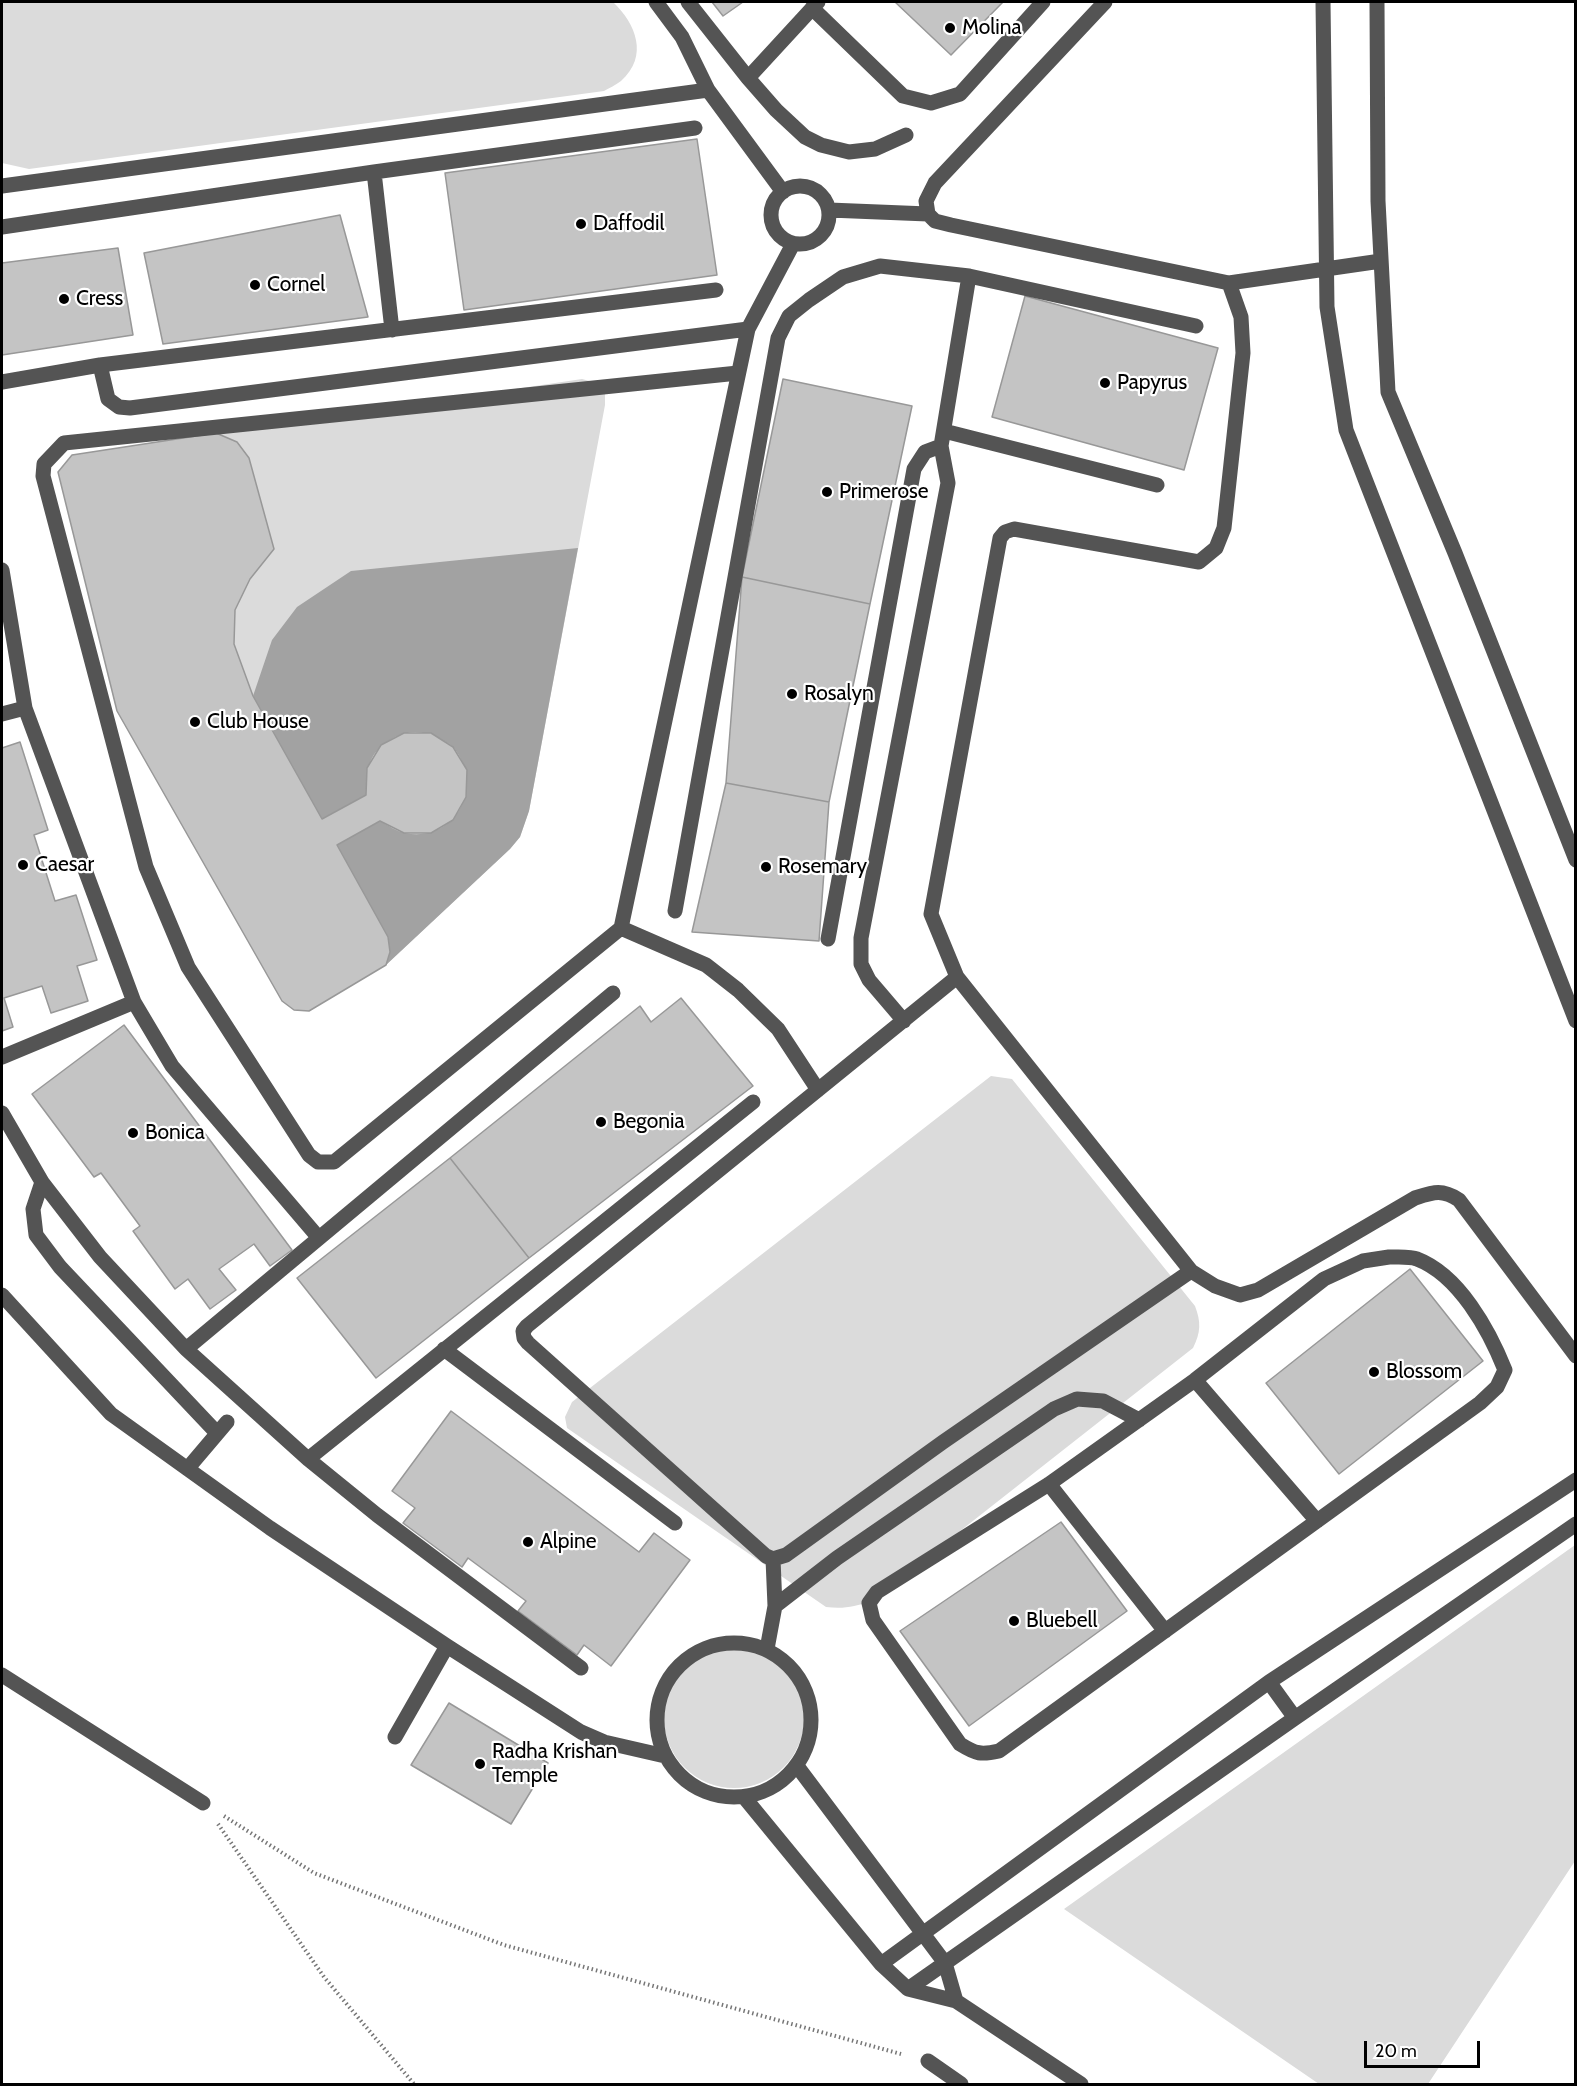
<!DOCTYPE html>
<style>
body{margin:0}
#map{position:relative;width:1577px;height:2086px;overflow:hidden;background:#fff;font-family:Cabin,sans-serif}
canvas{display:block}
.frame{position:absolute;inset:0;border:3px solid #000;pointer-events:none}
.scale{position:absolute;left:1364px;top:2041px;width:116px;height:27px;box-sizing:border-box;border:3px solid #000;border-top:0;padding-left:8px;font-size:18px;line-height:21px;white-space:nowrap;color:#000;-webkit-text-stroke:4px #fff;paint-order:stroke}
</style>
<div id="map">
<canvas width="1577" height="2086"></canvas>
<div class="frame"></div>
<div class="scale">20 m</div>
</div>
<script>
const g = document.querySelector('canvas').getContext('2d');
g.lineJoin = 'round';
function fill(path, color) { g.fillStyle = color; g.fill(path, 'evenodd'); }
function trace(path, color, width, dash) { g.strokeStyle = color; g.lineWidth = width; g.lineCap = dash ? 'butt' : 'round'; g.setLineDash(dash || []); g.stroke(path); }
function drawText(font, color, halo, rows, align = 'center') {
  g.font = font + ' Cabin,sans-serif'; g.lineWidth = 4.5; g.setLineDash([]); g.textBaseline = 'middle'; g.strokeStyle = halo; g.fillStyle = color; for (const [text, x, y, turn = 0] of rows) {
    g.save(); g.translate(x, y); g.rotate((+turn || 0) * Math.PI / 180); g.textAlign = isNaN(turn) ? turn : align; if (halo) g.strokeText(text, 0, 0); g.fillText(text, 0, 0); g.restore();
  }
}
fill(new Path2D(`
 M2 2H613C636 24 649 56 621 81 616 85 609 88 604 91L29 169 2 163Z
 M582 379 597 383 605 390V405L529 811 520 837 510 849 386 965 309 1011 294 1010 282 1001 117 711 58 472 72 455Z
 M991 1076 1012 1079 1195 1306C1201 1322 1201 1332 1193 1348L871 1601C855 1607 843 1609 826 1607L567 1428 565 1417 572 1402Z
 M1575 1545V1861L1428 2084H1319L1064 1909Z
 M664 1718a70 70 0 1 1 140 0a70 70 0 1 1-140 0Z`), '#dbdbdb');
fill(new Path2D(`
 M578 548 529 811 520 837 510 849 386 965 390 952 388 937 337 845 380 821C388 825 397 832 405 833 455 843 485 787 454 748 451 744 444 741 439 738 426 731 408 730 395 737 368 752 367 766 366 795L322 819 253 696 272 640 297 607 351 571Z`), '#a2a2a2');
const building = new Path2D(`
 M712 2H743L723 16Z
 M895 2H1003L951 55Z
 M697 139 717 275 464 310 445 173Z
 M340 215 368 317 163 344 144 253Z
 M118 248 133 335 2 355V263Z
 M1025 296 1218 348 1184 470 992 417Z
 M783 379 912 406 870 604 742 577Z
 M216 433 237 442 249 458 274 549 250 579 235 610 234 644 253 696 322 819 366 795 367 768 381 745 404 733H431L453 747 467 770 466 797 453 820 431 833H404L380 821 337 845 388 937 390 952 386 965 309 1011 294 1010 282 1001 117 711 58 472 72 455Z
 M742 577 870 604 829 802 726 783Z
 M20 742 48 830 34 835 55 901 76 895 97 960 77 966 88 1001 51 1013 42 986 4 998 13 1027 2 1031V748Z
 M726 783 829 802 819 941 692 932Z
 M681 998 753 1086 529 1258 450 1158 640 1006 651 1022Z
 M124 1025 292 1250 270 1266 254 1244 219 1269 236 1290 210 1309 188 1279 175 1289 133 1231 140 1226 101 1173 94 1177 32 1094Z
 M450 1158 529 1258 376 1378 297 1278Z
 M1410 1269 1483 1361 1339 1474 1266 1383Z
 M451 1411 639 1552 654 1533 690 1560 611 1666 584 1645 577 1655 518 1611 526 1601 468 1558 462 1567 403 1523 415 1508 392 1491Z
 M1061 1522 1127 1611 969 1726 900 1631Z
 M449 1703 548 1763 511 1824 411 1765Z`);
fill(building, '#c4c4c4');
trace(building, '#989898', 1.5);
trace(new Path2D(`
 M224 1816 314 1873 504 1945 901 2054
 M218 1824 324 1977 414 2084`), '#767676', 4, [1.5, 3]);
trace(new Path2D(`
 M656 2 682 37 708 90
 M688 2 748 78 776 110 805 137 821 145 849 152 875 149 906 135
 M1105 2 935 183 926 201 928 214 935 221 951 225 1229 283 1241 317 1243 353 1224 528 1216 548 1199 562 1014 529 1005 532 1000 538 931 914 957 977 1191 1271
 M1323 2 1327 307 1346 430 1576 1021
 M1377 2 1378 201 1388 392 1455 553 1576 860
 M812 8 903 96 931 103 960 94 1043 2
 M748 78 818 2
 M374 172 392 330
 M771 215a29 29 0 1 1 58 0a29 29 0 1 1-58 0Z
 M2 186 708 90 783 192
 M829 210 928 214
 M2 227 374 172 695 128
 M793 244 748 329 621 928 706 965 738 990 778 1029 818 1090
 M1229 283 1381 261
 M100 365 108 399 119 407 130 408 748 329
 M2 382 100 365 716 290
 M944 431 1157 485
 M2 570 25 708 134 1002 172 1066 318 1237
 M2 714 25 708
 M675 911 778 338 789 316 809 300 843 277 880 266 969 276 1196 326
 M621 928 334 1162H318L309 1155 188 967 146 867 43 476 44 464 64 443 738 373
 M828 939 914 469 925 452 941 446
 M957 977 527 1326 523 1331 524 1338 528 1343 766 1556 773 1559 786 1555 943 1442 1191 1271 1215 1286 1240 1295 1258 1290 1415 1198C1434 1192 1442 1189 1459 1200L1576 1356
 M904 1021 869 980 861 964V938L948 483 941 446 969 276
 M2 1057 134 1002
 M2 1113 42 1182 33 1209 36 1235 60 1267 217 1433
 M42 1182 100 1257 186 1349
 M1389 1257C1398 1257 1410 1256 1417 1259 1459 1275 1489 1330 1505 1370L1497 1387 1480 1403 999 1751C981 1755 976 1754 960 1744L873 1620 869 1603 877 1592 1049 1484 1195 1380 1324 1279 1363 1261Z
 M2 1295 111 1414 270 1528 447 1646 581 1732 604 1742 665 1756
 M444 1349 675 1523
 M1195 1380 1317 1521
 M308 1459 753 1102
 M188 1468 227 1422
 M1049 1484 1165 1631
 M775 1606 837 1558 1054 1409 1077 1399 1103 1401 1139 1420
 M657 1720a77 77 0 1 1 154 0a77 77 0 1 1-154 0Z
 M767 1649 775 1606 773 1559
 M581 1668 377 1515 308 1459 186 1349 613 993
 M2 1675 203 1803
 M1269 1682 1295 1718
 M395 1737 447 1646
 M744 1797 881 1964 908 1989 956 2001 945 1963 797 1766
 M881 1964 1269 1682 1576 1480
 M908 1989 1295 1718 1576 1524
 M956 2001 1081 2084
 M928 2061 961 2084`), '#545454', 15);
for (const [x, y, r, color] of [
 [950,28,6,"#000"],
 [581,224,6,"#000"],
 [255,285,6,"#000"],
 [64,299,6,"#000"],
 [1105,383,6,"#000"],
 [827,492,6,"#000"],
 [792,694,6,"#000"],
 [195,722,6,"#000"],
 [23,865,6,"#000"],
 [766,867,6,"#000"],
 [601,1122,6,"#000"],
 [133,1133,6,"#000"],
 [1374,1372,6,"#000"],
 [528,1542,6,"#000"],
 [1014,1621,6,"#000"],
 [480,1764,6,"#000"]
]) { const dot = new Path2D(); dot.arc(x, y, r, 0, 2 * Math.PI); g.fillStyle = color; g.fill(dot); trace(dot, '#fff', 2); }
drawText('21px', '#000', '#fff', [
 ["Molina",962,28],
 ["Daffodil",593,224],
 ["Cornel",267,285],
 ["Cress",76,299],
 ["Papyrus",1117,383],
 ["Primerose",839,492],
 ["Rosalyn",804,694],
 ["Club House",207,722],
 ["Caesar",35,865],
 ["Rosemary",778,867],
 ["Begonia",613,1122],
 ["Bonica",145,1133],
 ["Blossom",1386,1372],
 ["Alpine",540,1542],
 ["Bluebell",1026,1621],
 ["Radha Krishan",492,1752],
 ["Temple",492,1776]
], 'left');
</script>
